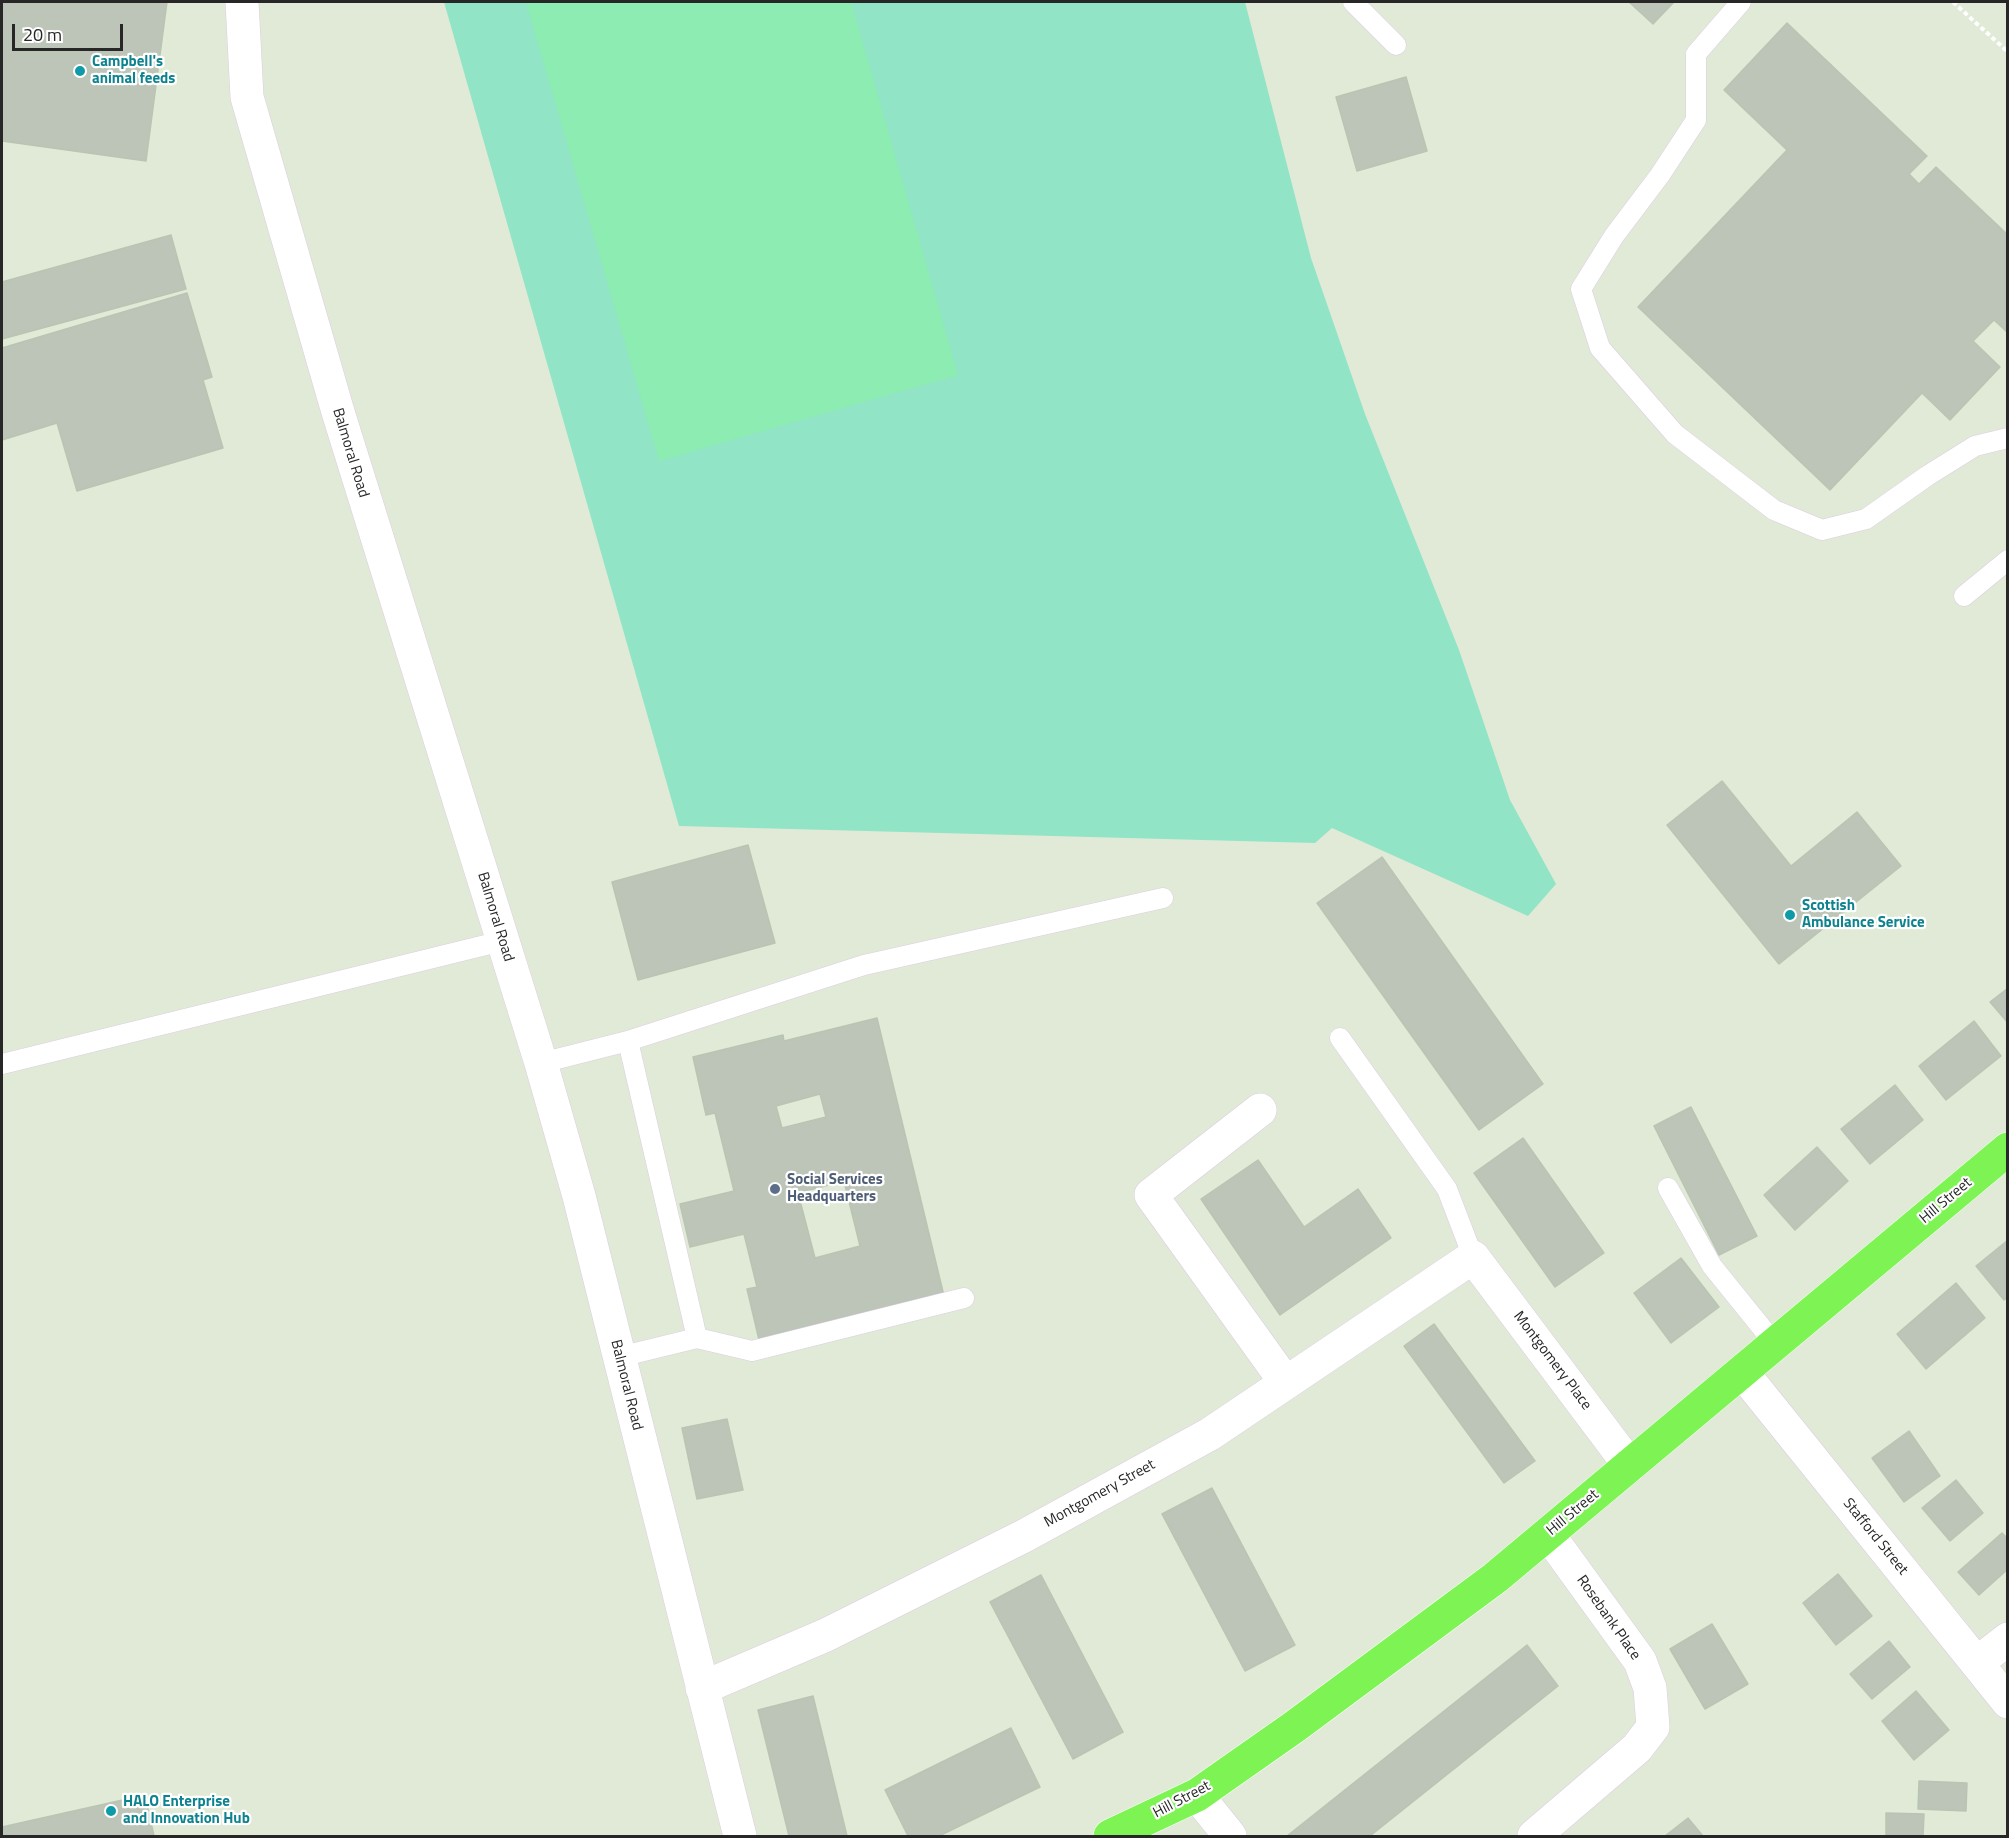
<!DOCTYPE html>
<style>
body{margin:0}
#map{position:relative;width:2009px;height:1838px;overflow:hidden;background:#e0ead7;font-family:"Titillium Web",sans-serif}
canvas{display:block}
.frame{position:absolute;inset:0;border:3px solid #272727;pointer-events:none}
.scale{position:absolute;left:12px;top:24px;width:111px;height:27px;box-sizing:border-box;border:3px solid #272727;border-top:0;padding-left:8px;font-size:18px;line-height:21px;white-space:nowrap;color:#272727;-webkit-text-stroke:4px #fff;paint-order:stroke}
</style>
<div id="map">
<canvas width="2009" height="1838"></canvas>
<div class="frame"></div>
<div class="scale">20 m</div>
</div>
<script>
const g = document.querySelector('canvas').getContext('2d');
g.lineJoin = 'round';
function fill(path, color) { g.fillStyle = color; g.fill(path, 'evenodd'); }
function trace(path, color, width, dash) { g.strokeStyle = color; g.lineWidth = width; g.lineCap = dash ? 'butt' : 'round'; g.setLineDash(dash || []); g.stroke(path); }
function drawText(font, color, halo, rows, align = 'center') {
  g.font = font + ' "Titillium Web",sans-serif'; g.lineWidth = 4.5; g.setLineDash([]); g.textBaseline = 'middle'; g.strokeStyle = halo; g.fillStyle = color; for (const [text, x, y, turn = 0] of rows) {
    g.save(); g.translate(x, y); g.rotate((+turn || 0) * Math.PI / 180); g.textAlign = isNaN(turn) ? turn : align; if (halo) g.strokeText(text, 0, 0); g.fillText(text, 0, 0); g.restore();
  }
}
fill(new Path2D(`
 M444 2H1245L1311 258 1365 414 1459 650 1510 800 1556 884 1528 916 1332 828 1315 843 679 826Z`), '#91e4c5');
fill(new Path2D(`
 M526 2H851L958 375 659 461Z`), '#8cecb2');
const building = new Path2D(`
 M2 2H167L146 161 2 141Z
 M1629 2H1674L1653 24Z
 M1787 23 1927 156 1909 174 1919 184 1936 167 2008 235V333L1994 320 1973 341 2000 367 1950 420 1922 393 1830 490 1638 307 1787 150 1724 90Z
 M1406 77 1427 151 1357 171 1336 97Z
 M171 235 186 289 2 339V282Z
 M187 293 212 377 203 380 223 448 77 491 57 423 2 440V348Z
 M1722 781 1791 866 1857 812 1901 866 1779 964 1667 825Z
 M748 845 775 943 638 980 612 882Z
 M1382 857 1543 1084 1479 1130 1317 903Z
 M2008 988V1023L1990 1002Z
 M877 1018 944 1296 760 1344 747 1289 757 1287 744 1234 690 1247 680 1204 734 1191 715 1113 706 1115 693 1057 783 1035 784 1041ZM820 1094 826 1117 782 1128 776 1106ZM844 1181 860 1246 815 1258 798 1193Z
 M1974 1021 2001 1056 1946 1100 1919 1066Z
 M1895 1085 1923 1120 1870 1164 1841 1129Z
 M1691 1107 1757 1236 1719 1255 1654 1126Z
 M1523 1138 1604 1253 1555 1287 1474 1173Z
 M1817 1147 1848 1181 1795 1230 1764 1195Z
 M1258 1160 1304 1227 1358 1189 1391 1238 1280 1315 1201 1199Z
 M2008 1240V1297L2004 1300 1976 1266Z
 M1681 1258 1719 1307 1671 1343 1634 1293Z
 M1956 1283 1985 1318 1926 1369 1897 1334Z
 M1434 1324 1535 1461 1504 1483 1404 1346Z
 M727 1419 743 1490 697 1499 682 1428Z
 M1909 1431 1940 1476 1904 1502 1872 1458Z
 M1956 1480 1983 1513 1950 1541 1922 1508Z
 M1212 1488 1295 1645 1245 1671 1162 1514Z
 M2002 1533 2008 1539V1569L1979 1595 1958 1572Z
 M1838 1574 1872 1616 1836 1645 1803 1603Z
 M1041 1575 1123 1732 1073 1759 990 1602Z
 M1712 1624 1748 1684 1705 1709 1670 1649Z
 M1889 1641 1910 1667 1872 1699 1850 1674Z
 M1527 1645 1558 1686 1370 1836H1287Z
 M1916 1691 1949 1730 1914 1760 1882 1721Z
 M813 1696 847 1836H789L758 1710Z
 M1011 1728 1040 1787 939 1836H908L885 1790Z
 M1919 1781 1967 1783 1966 1811 1918 1809Z
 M145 1795 154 1836H2V1827Z
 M1886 1813 1924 1814 1923 1836H1886Z
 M1688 1818 1703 1836H1665Z`);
fill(building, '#bcc5b7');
trace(building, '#b9c5b2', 1.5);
const service = new Path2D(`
 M1353 2 1396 45
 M1741 2 1696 54V120L1660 175 1614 236 1581 289 1600 348 1675 434 1774 510 1822 530 1866 519 1927 476 1975 446 2008 438
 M1964 596 2008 560
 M1340 1038 1447 1189 1473 1257
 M628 1041 697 1338
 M541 1063 628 1041 864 965 1163 898
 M2 1064 502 941
 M1668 1188 1712 1266 1775 1344
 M619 1357 697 1338 752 1351 964 1298`);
const minor = new Path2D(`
 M242 2 247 97 338 412 541 1063 579 1196 740 1836
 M1260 1110 1151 1195 1286 1383
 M1742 1372 2008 1702
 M1977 1663 2008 1639
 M702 1688 826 1635 1024 1536 1210 1434 1473 1257 1630 1466
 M1197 1795 1230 1836
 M1534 1836 1637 1748 1653 1727 1650 1688 1640 1661 1548 1534`);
const primary = new Path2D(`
 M1110 1836 1197 1795 1294 1727 1495 1578 2008 1149`);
trace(service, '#ddcde1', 21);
trace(minor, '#ddcde1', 34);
trace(primary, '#fff', 34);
trace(new Path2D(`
 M1953 2 2008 52`), '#fff', 4, [4.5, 3]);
trace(service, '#fff', 20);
trace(minor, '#fff', 33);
trace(primary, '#7df453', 33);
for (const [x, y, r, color] of [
 [80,71,6,"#0f9aa8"],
 [1790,915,6,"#0f9aa8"],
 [775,1189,6,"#5c6f8a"],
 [111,1811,6,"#0f9aa8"]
]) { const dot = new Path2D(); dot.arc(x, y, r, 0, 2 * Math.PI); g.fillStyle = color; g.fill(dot); trace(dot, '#fff', 2); }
drawText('bold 15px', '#0d838f', '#fff', [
 ["Campbell's",92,62],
 ["animal feeds",92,79],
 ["Scottish",1802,906],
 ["Ambulance Service",1802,923],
 ["HALO Enterprise",123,1802],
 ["and Innovation Hub",123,1819]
], 'left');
drawText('15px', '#272727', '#fff', [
 ["Balmoral Road",350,453,73],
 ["Balmoral Road",495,917,73],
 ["Hill Street",1946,1201,-40],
 ["Montgomery Place",1552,1361,53],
 ["Balmoral Road",626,1385,76],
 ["Montgomery Street",1100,1494,-29],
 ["Hill Street",1573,1513,-40],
 ["Stafford Street",1875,1537,51],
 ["Rosebank Place",1608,1618,55],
 ["Hill Street",1182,1800,-28]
]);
drawText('bold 15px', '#4e5e75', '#fff', [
 ["Social Services",787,1180],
 ["Headquarters",787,1197]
], 'left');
</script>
